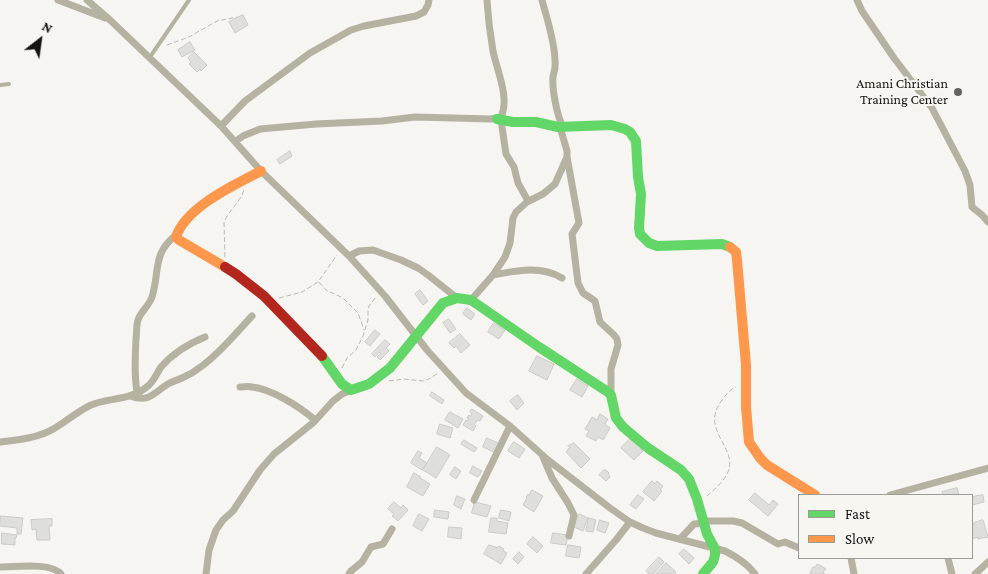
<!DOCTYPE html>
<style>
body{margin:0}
#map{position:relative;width:988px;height:574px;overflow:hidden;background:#f6f5f1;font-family:"Crimson Pro",serif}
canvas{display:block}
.legend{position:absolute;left:798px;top:494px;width:175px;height:65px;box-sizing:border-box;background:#f7f6f0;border:1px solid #9c9c97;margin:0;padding:6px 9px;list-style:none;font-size:15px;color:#141412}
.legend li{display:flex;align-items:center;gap:10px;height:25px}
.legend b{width:25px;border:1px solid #9c9c97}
.north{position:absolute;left:15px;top:15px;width:50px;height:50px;-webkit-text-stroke:4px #f7f6f0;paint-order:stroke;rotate:30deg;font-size:14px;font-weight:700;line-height:20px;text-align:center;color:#141412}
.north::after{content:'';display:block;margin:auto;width:18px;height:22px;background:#141412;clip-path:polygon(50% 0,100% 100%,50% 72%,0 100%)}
</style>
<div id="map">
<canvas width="988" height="574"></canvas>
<ul class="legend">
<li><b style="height:6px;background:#63d668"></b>Fast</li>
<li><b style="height:6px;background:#ff974d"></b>Slow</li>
</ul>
<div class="north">N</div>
</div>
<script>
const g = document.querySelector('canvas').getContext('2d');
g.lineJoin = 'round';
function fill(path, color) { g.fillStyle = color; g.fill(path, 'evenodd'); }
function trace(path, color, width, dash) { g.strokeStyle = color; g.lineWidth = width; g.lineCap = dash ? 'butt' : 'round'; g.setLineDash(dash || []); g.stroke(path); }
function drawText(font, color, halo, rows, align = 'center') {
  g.font = font + ' "Crimson Pro",serif'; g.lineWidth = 4; g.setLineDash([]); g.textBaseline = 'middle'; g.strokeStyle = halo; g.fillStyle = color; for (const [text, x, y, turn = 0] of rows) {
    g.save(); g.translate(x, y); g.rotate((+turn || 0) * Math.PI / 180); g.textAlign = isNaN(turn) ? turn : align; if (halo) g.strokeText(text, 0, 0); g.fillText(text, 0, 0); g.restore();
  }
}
const building = new Path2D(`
 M243 15 248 25 235 33 229 22Z
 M190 42 195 50 182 57 178 50Z
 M194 52 207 65 201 71 200 69 197 72 189 64 191 62 188 58Z
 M290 151 292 156 280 164 277 160Z
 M420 290 428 301 423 305 415 294Z
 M467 308 475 314 471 320 463 314Z
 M449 319 456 329 450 333 443 323Z
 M494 323 505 330 499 339 488 332Z
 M375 330 380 334 370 346 365 342Z
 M460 334 470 345 461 353 456 346 454 348 449 343Z
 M385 340 390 344 386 348 389 351 380 360 377 357 381 353 379 352 375 357 372 354Z
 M537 356 554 364 547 380 529 371Z
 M577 379 588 386 582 397 570 390Z
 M432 392 444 400 442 404 430 396Z
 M518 395 524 403 517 410 510 401Z
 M472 409 483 416 480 421 477 420 474 425 476 426 473 431 463 425 466 420 468 421 469 419 467 418 469 415 471 416 472 414 470 412Z
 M450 412 463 419 458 428 445 420Z
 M600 414 608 419 605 424 610 428 603 440 598 437 596 441 586 436 589 431 585 429 592 417 597 420Z
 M440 424 453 428 450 438 437 434Z
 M487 438 500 444 496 453 483 447Z
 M631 438 642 447 640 448 643 451 634 460 621 448Z
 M464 440 477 448 474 452 461 444Z
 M514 442 525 449 519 458 508 451Z
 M574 443 590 459 581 468 566 452 570 447 568 446Z
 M437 447 450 455 436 478 423 470Z
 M418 451 422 453 419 458 427 463 422 470 411 463Z
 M473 466 482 471 478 477 470 473Z
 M455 467 461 471 456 479 450 475Z
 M604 470H606L609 473 608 474 610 477 606 481 599 475Z
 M414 473 421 477 420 478 430 484 423 496 407 487Z
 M652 481 655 484 657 481 663 486 660 490 662 491 654 501 643 492Z
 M957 488 959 495H941H943L942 492Z
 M532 490 543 496 534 512 523 505 527 498 526 497 528 494 529 495Z
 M755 493 769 505 773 500 778 504 768 516 749 500Z
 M638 495 644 499 636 509 630 505Z
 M983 495 984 502 972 505V497Z
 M457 496 465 499 461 509 454 505Z
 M394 502 401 508 403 505 408 510 398 521 392 516 394 514 388 509Z
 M475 502 491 506 487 517 472 513Z
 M435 510 449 512 448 519 434 517Z
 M501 510 511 512 509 521 499 518Z
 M419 514 429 519 422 531 413 526Z
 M579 514 588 518 583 531 574 527Z
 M1 516 23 518 21 534H17V528L0 526Z
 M491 518H497V521L508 523 506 534 489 532Z
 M589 518 596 520 593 532 586 531Z
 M52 519V526H49L50 540H37L36 529 32 530 31 520Z
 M600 520 609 523 605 533 597 530Z
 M983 520 988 537 978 539V537L972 539V525L974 524V523Z
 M449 527 462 528 461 539 448 537Z
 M2 533 17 535 16 538H15V545L2 544Z
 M553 533 568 535 566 545 551 543Z
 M533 537 543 546 537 553 527 544Z
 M489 545 498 548 499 546 504 549 503 551 507 553 501 564 484 554Z
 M568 545 581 547 579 558 566 556Z
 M684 549 694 558 689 564 679 554Z
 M519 552 524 557 518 564 513 559Z
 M659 557 664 562 653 574H649L646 571Z
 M666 563 676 572 674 574H656Z
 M818 564 826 569 823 572 825 574H810V573L813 567H815Z`);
fill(building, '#dededb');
trace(building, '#cacac7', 1);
trace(new Path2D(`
 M167 45 189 37 217 21 237 17
 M225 257 224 222C229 210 240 203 244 190
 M319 282 326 290 343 298 358 313 364 330
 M279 298 302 292 318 282 337 255
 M342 368 347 358 356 350 363 336 368 320V310L369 306 376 297
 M389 381 404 379 423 381 429 379 438 373
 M707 496C715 489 726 480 729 469 735 445 700 429 722 400 726 395 730 389 736 387`), '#bab8ad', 1, [5, 2.5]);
trace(new Path2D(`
 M150 57 189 0
 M0 85 9 84`), '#b5b2a2', 4);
trace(new Path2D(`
 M58 0 105 18
 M87 0 110 20 221 126 261 171 349 256 385 296 427 350 466 393 510 426 548 460 610 508 630 522 643 528 656 533 725 551C737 557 747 563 755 574
 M542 0C547 19 555 42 555 61 556 67 554 72 553 77 552 90 557 116 563 127
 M857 0 862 11 894 58 932 108 965 171 970 185 972 207 982 215 988 222
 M501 120 506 154 514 167 518 183 527 199V202
 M221 126 245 101 310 53 351 30 364 26 416 16 424 12 428 5 429 0
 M236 141 243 136 260 129 316 124 382 121 415 117 491 119 501 117C510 98 497 71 493 51 490 34 488 17 487 0
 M567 157 579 223 572 234 578 283 583 293 595 301 600 322 614 335 617 339 618 345 611 369V395
 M349 256 359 251 373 250 401 260 418 268 428 275 457 298
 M493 275C516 271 540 265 562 278
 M471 300 493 275 505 257 510 243 513 218 516 212 527 202 543 194 555 184 567 157V151L560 127
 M240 387C244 387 248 386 252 387 272 389 300 407 315 420
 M137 392C134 375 135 356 136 339 137 332 136 326 138 320 141 311 149 306 152 297 160 271 152 254 176 235
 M130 396C150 403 153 393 168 384 173 381 178 380 182 378 189 375 197 370 202 366 221 352 236 333 252 316
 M0 442C18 440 39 438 55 428 67 421 78 411 91 405 111 397 130 401 148 386 154 381 157 373 161 367 173 353 188 344 205 337
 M543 457 552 478 568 503 574 515 569 536
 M890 495 988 468
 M474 500 510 426
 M704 521H733L742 523 778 544 785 542 799 548
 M680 539 694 524 705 523
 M851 558 854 574
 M948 558 952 574
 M0 567C16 567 51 562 61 574
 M206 574 209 550 216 530 223 520 233 511 260 470 274 454 314 422 333 401 342 394 351 390
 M349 574 351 571 362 562 371 547 383 544 392 529
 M586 574 616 540 630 522
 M975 574 988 562`), '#b5b2a2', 7);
trace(new Path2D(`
 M497 119 513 122H536L558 127 611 125 625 129 630 132 636 141 638 177 641 194 639 228 640 234 649 243 657 246 722 244 730 247
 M322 356 342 384 351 390 369 384 390 368 443 303 457 298 471 300 539 347 608 392 611 395 616 418 623 427 648 448 681 470 689 479 697 499 707 534 715 549V555L713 562 703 574`), '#63d668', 10);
trace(new Path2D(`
 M730 247 736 252 737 260 746 365V407L749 442 760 458 767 465 815 495
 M225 267 179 240 176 237C186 207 234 185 261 171`), '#ff974d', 10);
trace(new Path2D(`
 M225 267 236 274 264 296 322 356`), '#b3261e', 10);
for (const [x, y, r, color] of [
 [958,92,5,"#636360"]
]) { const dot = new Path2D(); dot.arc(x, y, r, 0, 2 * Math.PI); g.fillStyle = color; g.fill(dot); trace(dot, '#f7f6f0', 2); }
drawText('14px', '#141412', '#f7f6f0', [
 ["Amani Christian",948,84],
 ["Training Center",948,100]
], 'right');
</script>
